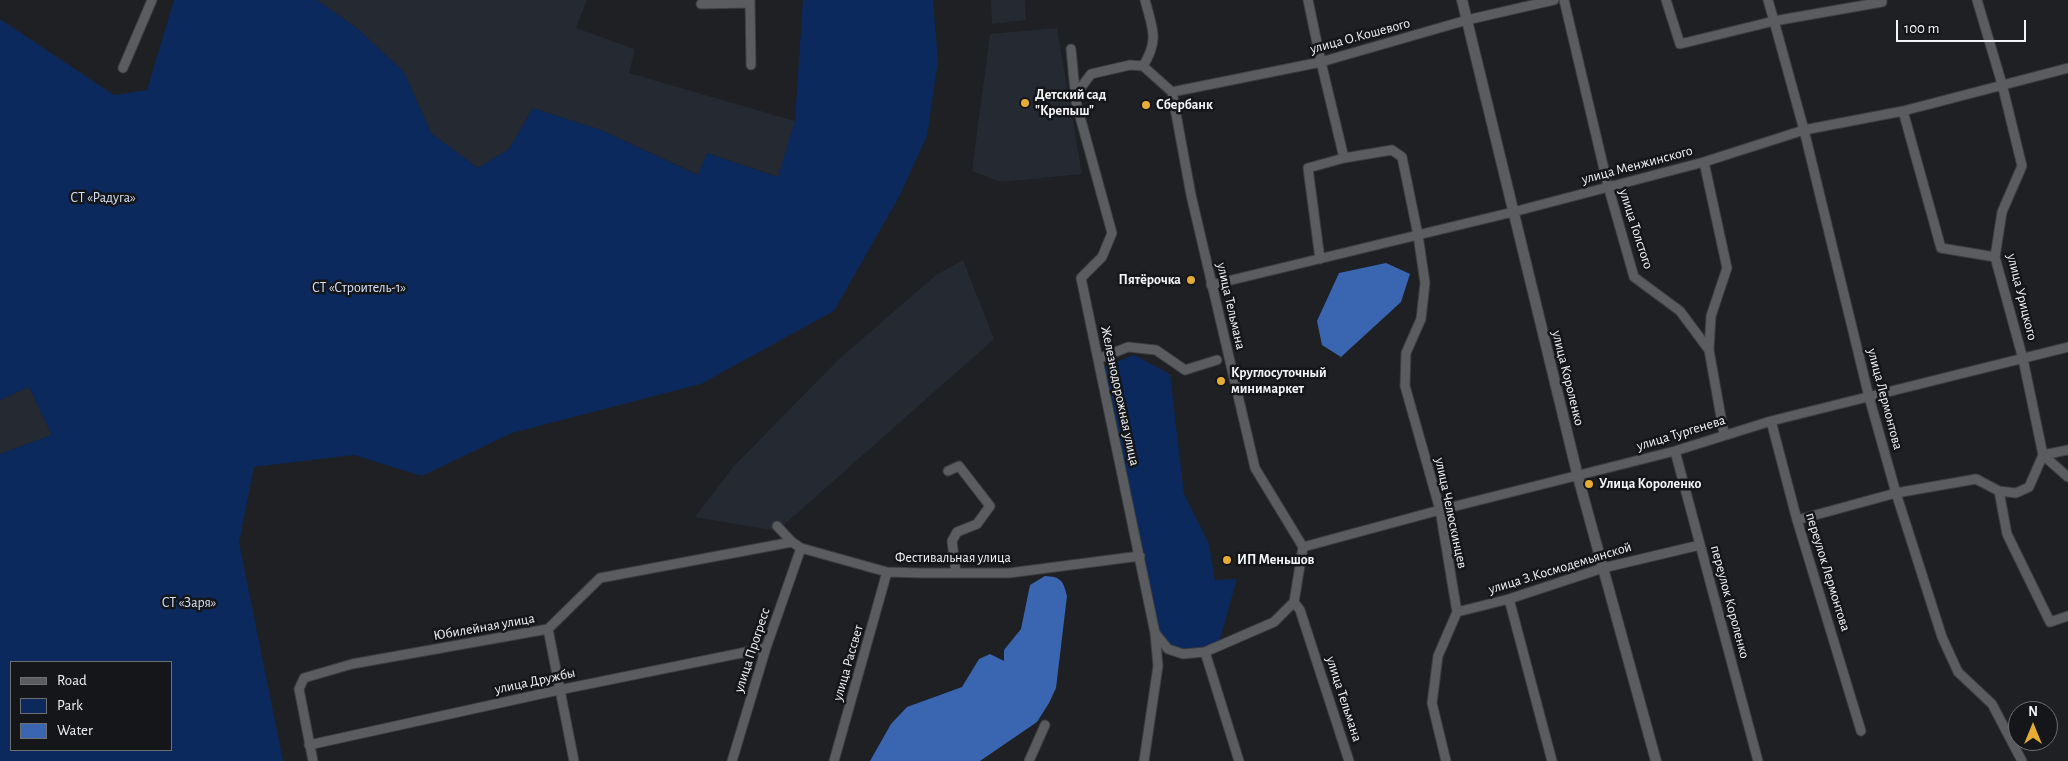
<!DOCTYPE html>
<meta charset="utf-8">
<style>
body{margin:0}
#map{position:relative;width:2068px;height:761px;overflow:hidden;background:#1e2023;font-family:"Alegreya Sans",sans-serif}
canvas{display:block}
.legend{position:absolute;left:10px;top:661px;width:162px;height:90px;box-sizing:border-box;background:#15161a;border:1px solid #6d6f72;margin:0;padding:6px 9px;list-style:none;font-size:15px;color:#f2f4f6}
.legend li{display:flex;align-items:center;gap:10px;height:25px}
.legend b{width:25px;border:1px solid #6d6f72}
.north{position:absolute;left:2008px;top:701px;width:50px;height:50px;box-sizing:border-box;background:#15161a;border:1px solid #6d6f72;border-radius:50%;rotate:0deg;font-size:14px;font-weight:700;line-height:20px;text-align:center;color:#f2f4f6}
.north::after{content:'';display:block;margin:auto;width:18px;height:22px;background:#e6ac36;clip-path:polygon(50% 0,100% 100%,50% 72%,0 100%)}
.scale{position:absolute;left:1896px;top:20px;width:130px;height:22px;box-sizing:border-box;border:2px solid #f2f4f6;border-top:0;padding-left:6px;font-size:15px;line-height:18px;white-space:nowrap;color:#f2f4f6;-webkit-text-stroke:4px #15161a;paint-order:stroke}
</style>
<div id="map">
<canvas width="2068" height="761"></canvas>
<ul class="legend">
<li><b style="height:6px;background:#5a5c60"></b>Road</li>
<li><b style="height:14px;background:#0b295c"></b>Park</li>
<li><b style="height:14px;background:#3a65b0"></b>Water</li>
</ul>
<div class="north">N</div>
<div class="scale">100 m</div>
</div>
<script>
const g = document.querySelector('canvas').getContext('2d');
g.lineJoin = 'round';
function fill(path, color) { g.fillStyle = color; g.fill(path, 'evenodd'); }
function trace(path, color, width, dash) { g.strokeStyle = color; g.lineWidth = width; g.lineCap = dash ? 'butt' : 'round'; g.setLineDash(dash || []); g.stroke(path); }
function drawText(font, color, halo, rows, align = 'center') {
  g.font = font + ' "Alegreya Sans",sans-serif'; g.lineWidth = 5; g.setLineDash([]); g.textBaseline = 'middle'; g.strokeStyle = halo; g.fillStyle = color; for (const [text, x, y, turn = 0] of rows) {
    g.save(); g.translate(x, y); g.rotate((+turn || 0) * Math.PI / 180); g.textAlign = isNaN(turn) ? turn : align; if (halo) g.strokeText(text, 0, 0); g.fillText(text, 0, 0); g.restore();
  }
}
fill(new Path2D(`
 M317 0H587L576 28 635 49 629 73 795 121 779 177 707 153 699 175 601 130 533 108 509 149 478 168 431 133 404 72 358 29Z
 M991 0H1025L1026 20 992 24Z
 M1057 28 1082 174 1001 182 972 171 990 34Z
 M963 260 994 339 777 531 695 517 734 466 838 360 936 275Z
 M29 387 52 435 0 454V400Z`), '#242932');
fill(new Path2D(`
 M174 0H317L358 29 404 72 431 133 478 168 509 149 533 108 601 130 698 175 707 153 778 177 795 121 803 0H933L938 61 927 136 900 195 834 311 701 384 512 433 422 476 354 455 254 467 239 542 283 761H0V454L52 435 29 387 0 400V19L114 95 147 90ZM11 662H171V750H11Z
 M1134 355 1170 374 1184 494 1209 544 1215 580 1237 579 1219 643 1194 650 1178 651 1155 633 1100 369Z`), '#0b295c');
fill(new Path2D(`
 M1386 263 1410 274 1401 302 1341 357 1322 345 1317 321 1339 273Z
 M1045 576C1061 577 1063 580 1067 596L1056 688 1049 703 1037 722 980 761H870L891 724 907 707 962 687 979 659 990 654 1004 661V650L1021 629 1030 585Z`), '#3a65b0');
const minor = new Path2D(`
 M750 0 751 65
 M1308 0 1321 62 1344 158 1308 168 1320 259
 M1564 0 1608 186 1634 277 1680 311 1709 350 1724 434
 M1666 0 1680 44 1774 21 1804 130 1869 397 1896 493 1942 637 1958 672 1992 704 2022 761
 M1768 0 1774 21 1882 2V0
 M1977 0 2002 84 2022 166 2002 212 1995 257 2023 359 2043 455 2068 477
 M701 4 750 3
 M1071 49 1076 102 1112 233 1102 257 1081 278 1155 633 1158 666 1144 761
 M1143 66 1172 92 1191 195 1255 468 1303 547 1294 602 1300 610 1349 761
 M1143 66C1160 39 1152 28 1145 0
 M123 68 152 0
 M1172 92 1321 62 1467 20 1554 0
 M1076 94 1091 74 1130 65 1143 66
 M1903 111 1941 248 1995 257
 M1344 158 1392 150 1402 157 1418 235 1425 283 1421 319 1406 353 1405 386 1440 510 1457 612
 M1704 162 1727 268 1711 316 1709 350
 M1211 285 1513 212 1704 162 1804 130 1903 111 2068 68
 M1098 359 1128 347 1156 350 1185 370 1217 360
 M1771 421 1797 520 1861 731
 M1675 451 1758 761
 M948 471 959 466 990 506 977 524 957 532 952 541 956 573
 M1999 491 2007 534 2050 622 2068 616
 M1797 520 1896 493 1976 479 1999 491 2016 493 2029 487 2043 455 2068 450
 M777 526 792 542 801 548 887 572 922 573H1009L1140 556
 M1303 547 1440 510 1675 451 1771 421 2068 347
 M1509 599 1552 761
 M1457 612 1509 599 1603 568 1700 545
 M548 629 574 761
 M1155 633 1168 649 1183 654 1205 652 1274 622 1294 602
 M1205 652 1239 761
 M309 745 559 690 766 648
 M313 761 299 689 304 678 352 664 548 629 600 578 792 542
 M732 761 766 648 801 548
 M834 761 887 572
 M1029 761 1045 725
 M1446 761 1432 703 1438 656 1457 612`);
const tertiary = new Path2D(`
 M1462 0 1578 477 1656 761`);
trace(minor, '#3b3d3f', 11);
trace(tertiary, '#3b3d3f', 12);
trace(minor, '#5a5c60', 9);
trace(tertiary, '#5a5c60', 10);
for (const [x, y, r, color] of [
 [1025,103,5,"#e6ac36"],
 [1146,105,5,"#e6ac36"],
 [1191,280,5,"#e6ac36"],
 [1221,381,5,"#e6ac36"],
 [1589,484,5,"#e6ac36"],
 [1227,560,5,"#e6ac36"]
]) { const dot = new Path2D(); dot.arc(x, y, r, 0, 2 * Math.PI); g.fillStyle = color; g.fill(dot); trace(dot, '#15161a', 2); }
drawText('14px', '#f2f4f6', '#15161a', [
 ["улица О.Кошевого",1360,36,-15],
 ["улица Менжинского",1637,165,-15],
 ["улица Толстого",1636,229,72],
 ["улица Урицкого",2022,297,76],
 ["улица Тельмана",1231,306,77],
 ["улица Короленко",1568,378,76],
 ["Железнодорожная улица",1120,396,78],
 ["улица Лермонтова",1885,399,75],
 ["улица Тургенева",1681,433,-17],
 ["улица Челюскинцев",1451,513,78],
 ["Фестивальная улица",953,558],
 ["улица З.Космодемьянской",1560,568,-17],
 ["переулок Лермонтова",1828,572,73],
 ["переулок Короленко",1730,602,75],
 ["Юбилейная улица",484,627,-10],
 ["улица Прогресс",752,650,-72],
 ["улица Рассвет",848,663,-74],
 ["улица Дружбы",535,681,-12],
 ["улица Тельмана",1344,699,72]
]);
drawText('bold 14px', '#f2f4f6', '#15161a', [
 ["Детский сад",1035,95],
 ["\"Крепыш\"",1035,111],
 ["Сбербанк",1156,105],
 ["Пятёрочка",1181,280,"right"],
 ["Круглосуточный",1231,373],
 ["минимаркет",1231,389],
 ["Улица Короленко",1599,484],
 ["ИП Меньшов",1237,560]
], 'left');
drawText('14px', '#d4e1f5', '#15161a', [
 ["СТ «Радуга»",103,198],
 ["СТ «Строитель-1»",359,288],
 ["СТ «Заря»",189,603]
]);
</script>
